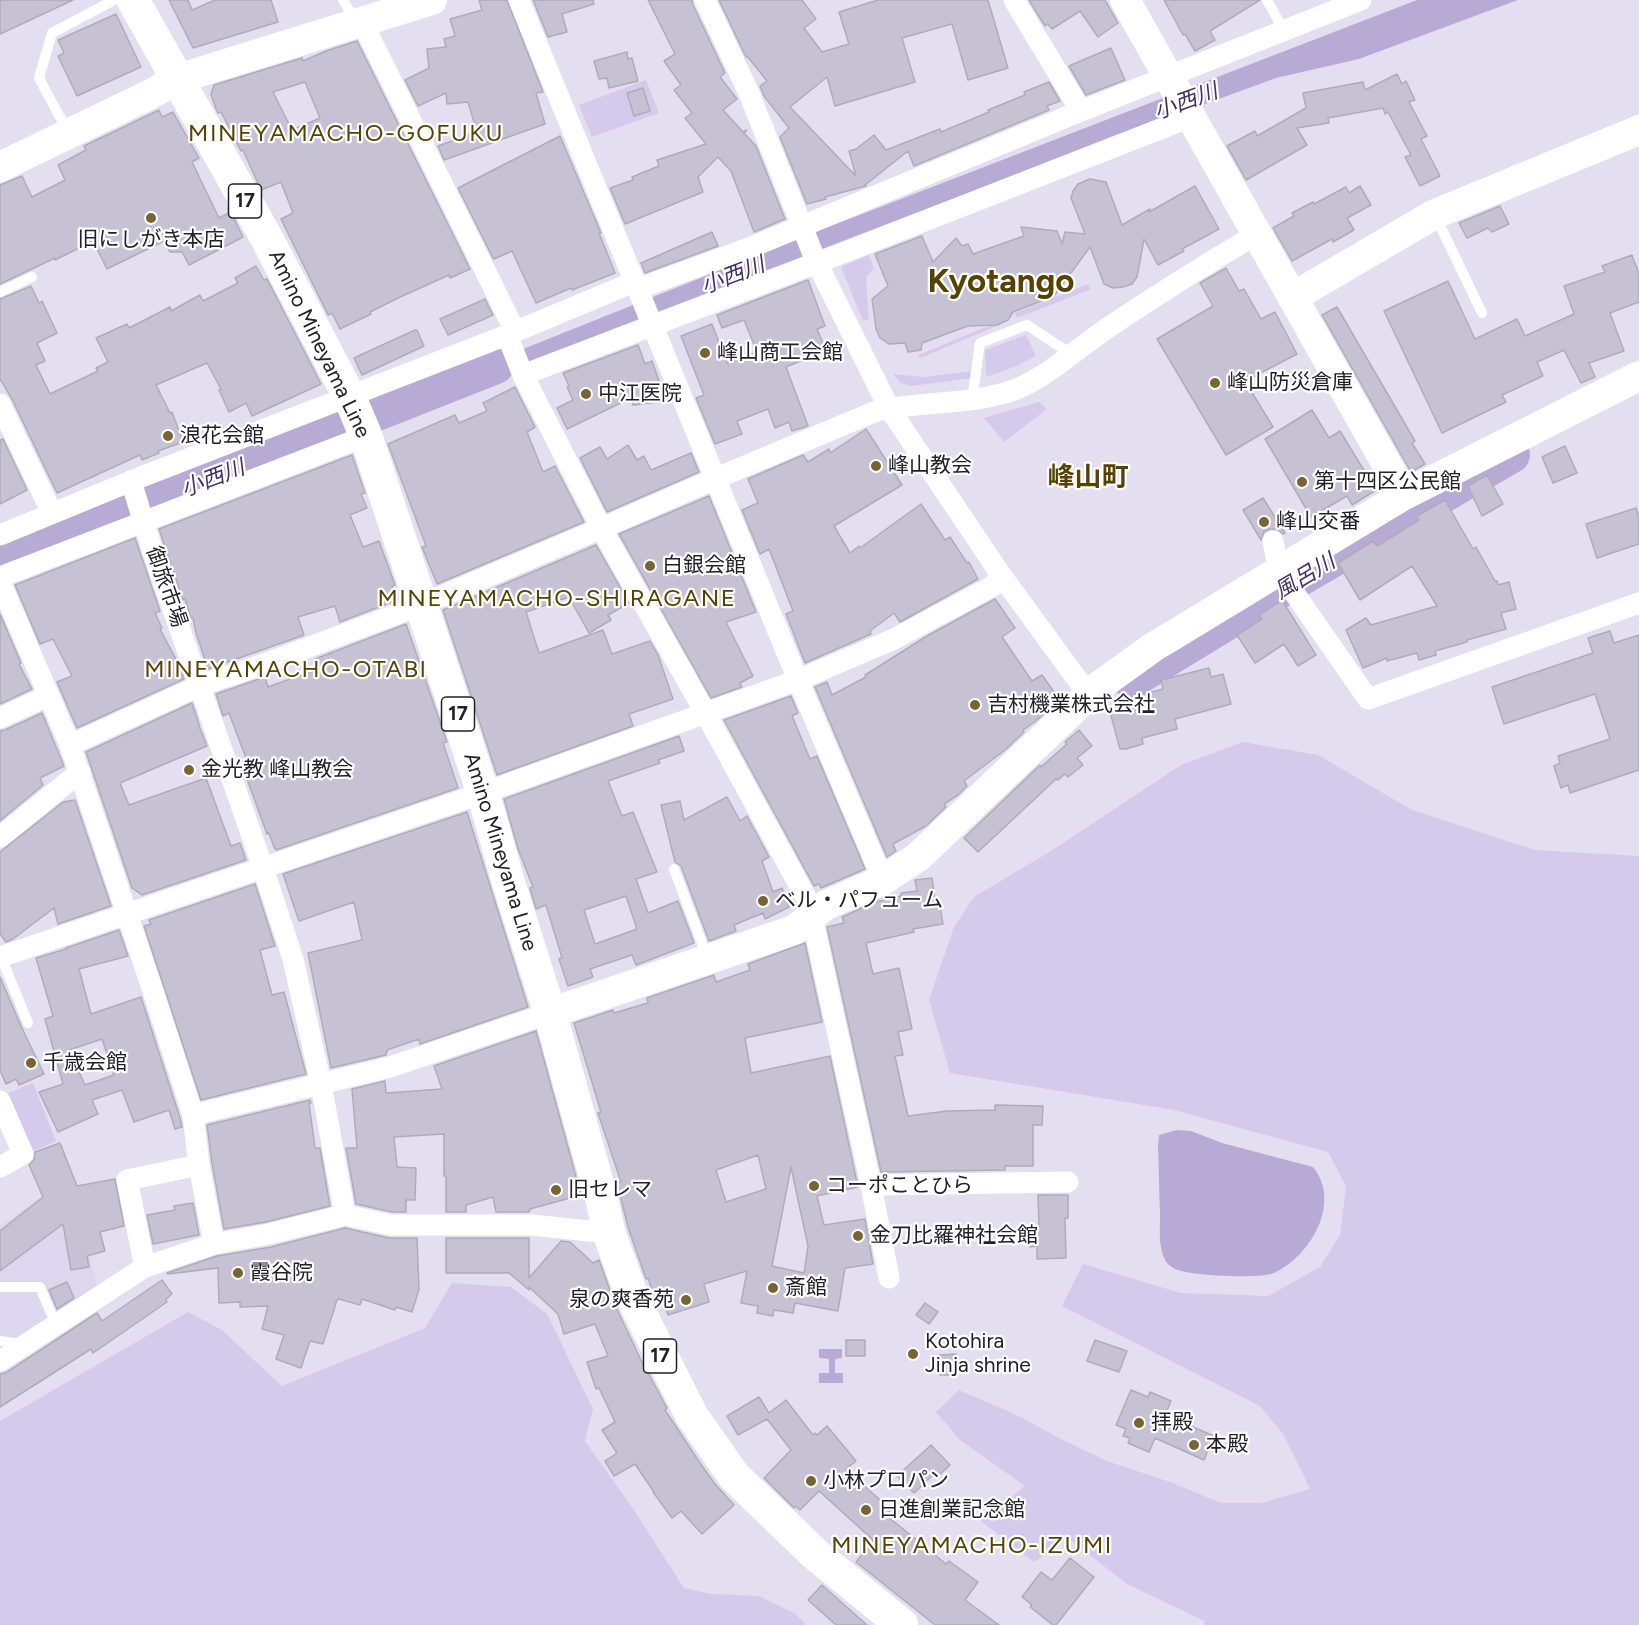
<!DOCTYPE html>
<meta charset="utf-8">
<style>
body{margin:0}
canvas{display:block;background:#e4dff0}
</style>
<canvas width="1639" height="1625"></canvas>
<script>
const g = document.querySelector('canvas').getContext('2d');
g.lineJoin = 'round';
function fill(path, color) { g.fillStyle = color; g.fill(path, 'evenodd'); }
function trace(path, color, width, dash) { g.strokeStyle = color; g.lineWidth = width; g.lineCap = dash ? 'butt' : 'round'; g.setLineDash(dash || []); g.stroke(path); }
function drawText(font, color, halo, rows, align = 'center') {
  g.font = font + ' Figtree,"Noto Sans JP",sans-serif'; g.lineWidth = 4.5; g.setLineDash([]); g.textBaseline = 'middle'; g.strokeStyle = halo; g.fillStyle = color; for (const [text, x, y, turn = 0] of rows) {
    g.save(); g.translate(x, y); g.rotate((+turn || 0) * Math.PI / 180); g.textAlign = isNaN(turn) ? turn : align; if (halo) g.strokeText(text, 0, 0); g.fillText(text, 0, 0); g.restore();
  }
}
fill(new Path2D(`
 M71 1175 97 1288 0 1351V1227Z`), '#ddd6ef');
fill(new Path2D(`
 M646 80 659 113 592 137 579 105Z
 M869 255 874 268 866 277 869 319 863 321 841 267Z
 M1088 284 1091 289 1017 318 1015 313Z
 M996 323 997 326 920 358 918 355Z
 M1026 335 1036 356 1017 366 986 377 985 350Z
 M973 371V378L911 386 901 383 893 374 923 377Z
 M1039 402 1047 409 1004 442 984 418Z
 M1243 742 1318 755 1412 810 1535 850 1639 856V1625H1204V1621L1127 1584 1068 1538 1034 1562 981 1521 1025 1486 960 1440 936 1412 959 1390 1021 1417 1059 1438 1107 1461 1170 1482 1221 1503H1262L1310 1489 1283 1434 1260 1406 1062 1306 1083 1264 1181 1293 1268 1296 1320 1267 1340 1235 1346 1186 1328 1152 1174 1110 950 1073 929 1000 954 927 974 897 1051 851 1181 765Z
 M33 1083 56 1141 31 1152 8 1093Z
 M452 1283 511 1287 547 1314 593 1409 585 1441 632 1507 684 1588 712 1594 759 1596 796 1614 806 1625H0V1421L188 1312 222 1330 282 1386 425 1328Z`), '#d4caec');
fill(new Path2D(`
 M1417 0H1518L1359 59 1276 78 1088 147 454 390 448 379 818 231Z
 M1177 1130 1191 1131 1222 1143 1313 1167C1342 1202 1311 1256 1274 1273 1260 1279 1190 1276 1175 1269 1171 1267 1167 1264 1165 1260 1158 1246 1160 1229 1160 1215 1159 1192 1159 1169 1158 1146L1159 1135Z
 M819 1349H842V1358L835 1359V1373H843V1383H819V1373H829V1359L819 1358Z`), '#b7abd5');
trace(new Path2D(`
 M0 562 496 366
 M1131 681 1282 589 1512 455`), '#b7abd5', 36);
const building = new Path2D(`
 M0 0H73L0 34Z
 M169 0H188L192 10 215 0H271L278 22 193 48Z
 M479 0H507L543 92 536 93 545 124 444 160 438 146 477 132 468 102 447 104 446 93 418 106 405 80 429 68 427 49 446 47 444 39 455 36 450 19 482 10Z
 M533 0H593L594 4 562 14 567 32 548 37Z
 M648 0H692L693 5 725 73 720 77 737 99 723 110 743 132 747 130 744 133 756 146 785 219 754 232 731 171 718 157 698 177 703 192 625 224 610 188 633 180 632 177 659 166 657 160 706 144 685 118 692 113 674 90 681 85 664 61 675 54Z
 M719 0H802L816 19 804 28 822 52 849 44 839 12 878 0H988L1008 68 968 80 952 24 902 38 915 82 835 106 827 77 790 107 856 176 849 151 856 149 874 135 886 150 940 129 941 132 989 112 988 110 1025 95 1024 92 1049 82 1060 101 1047 106 1049 110 914 166 908 151 865 185 866 186 825 197 826 199 807 204 780 137 789 128 764 96 760 86 767 81 747 56 746 57Z
 M1029 0H1105L1118 23 1098 37 1080 11 1052 29 1048 24 1045 26Z
 M1164 0H1260L1210 31 1215 40 1195 51 1185 34 1183 35Z
 M116 14 141 67 77 96 58 56 64 53 58 40Z
 M357 41 470 269 450 278 449 275 398 298 370 312 371 314 340 329 332 313 328 315 281 219 293 213 281 182 261 190 243 150 241 151 221 112 218 113 216 109 211 94 214 85 302 58 303 61 326 51ZM305 82 320 118 292 130 273 92Z
 M1111 48 1125 80 1086 95 1069 66Z
 M627 52 628 59 632 58 638 81 609 88 607 78 599 79 594 61Z
 M1397 74 1402 84 1406 81 1415 100 1409 102 1427 136 1421 139 1440 176 1420 186 1405 157 1411 155 1388 112 1385 114 1383 108 1328 118 1329 123 1297 128 1307 145 1246 180 1227 146 1255 131 1257 136 1306 108 1303 93 1363 82 1365 90Z
 M643 88 650 111 634 116 627 93Z
 M159 110 162 117 173 112 199 158 192 162 219 218 231 212 243 237 189 265 182 252H170L164 241 107 269 93 241 55 260V258L0 284V185L22 176 32 197 65 180 58 165 86 150 84 146Z
 M560 136 601 233H599L615 273 572 290 571 288 536 303 512 251 494 259 493 258 458 188Z
 M1090 179 1106 182 1122 225 1150 209 1149 212 1195 186 1219 229 1182 249 1184 251 1158 265 1144 239 1137 277 1132 284 1123 287 1113 288 1104 284 1090 247 1051 300 1052 295 1049 298 1013 312 1008 320 997 325 968 326 922 343 921 350 908 352 905 343 889 344 880 338 876 329 872 299 888 286 875 254 922 236 933 262 956 238 962 246 968 244 973 254 1024 236 1021 227 1057 231 1062 244 1065 232 1085 234 1071 198 1073 191 1078 184Z
 M1360 186 1371 205 1347 218 1354 230 1333 242 1332 239 1292 261 1273 228 1294 216 1292 213 1313 202 1314 204 1346 187 1349 193Z
 M1500 206 1509 224 1492 232 1488 228 1467 238 1459 223Z
 M712 232 718 246 645 273 641 263Z
 M1632 255 1639 274V302L1610 313 1624 351 1589 363 1595 377 1581 383 1564 350 1537 362 1543 376 1502 395 1506 402 1442 433 1384 311 1448 281 1475 339 1517 319 1525 336 1574 314 1564 286 1605 272 1602 266Z
 M256 266 264 280 267 279 321 384 252 416 246 403 229 412 219 390 221 389 207 363 156 385 170 413 172 412 183 442 158 451 159 453 142 460 140 455 57 493 12 399 0 379V299L31 286 39 303 42 301 57 333 37 343 45 361 36 365 50 394 98 371 96 368 108 362 96 338 127 324 129 328 170 307 171 311 200 295 203 301 238 283 235 278Z
 M1226 268 1239 291 1244 289 1261 319 1275 312 1297 354 1245 381 1273 427 1226 455 1157 339 1213 306 1200 283Z
 M808 280 825 326 817 329 826 350 786 367 808 426 792 431 789 422 775 428 768 409 737 421 742 434 715 444 696 398 704 395 681 336 712 324 727 363 757 352 744 320 722 328 717 315Z
 M485 299 493 315 448 335 440 319Z
 M1337 307 1415 441 1412 443 1425 464 1411 472 1322 315Z
 M415 330H417L424 346 362 375 354 358Z
 M638 345 645 364 652 361 666 401 633 405 631 398 567 429 557 408 573 400 567 387 569 386 563 373Z
 M515 387 535 427 527 432 543 472 555 466 584 522 437 584 422 547 426 546 388 444 455 415 459 423 487 411 483 403Z
 M1312 410 1329 438 1340 431 1376 490 1352 505 1347 496 1311 517 1265 439Z
 M866 429 902 485 834 526 850 553 859 546 860 548 921 504 945 540 950 537 967 563 969 562 978 579 900 622 894 613 870 631 871 634 805 663 786 614 793 611 769 549 760 554 742 510 758 503 748 479 803 455 808 462 829 449 830 453Z
 M3 439 27 490 0 504V440Z
 M628 445 637 460 644 456 651 470 691 453 699 472 607 512 580 458 600 447 607 459Z
 M1565 446 1577 473 1553 483 1542 457Z
 M352 455 365 493 361 494 367 508 350 515 363 547 379 541 395 585 392 586 397 600 340 622 335 606 298 617 304 635 208 669 196 633 193 618H191L185 599 183 600 159 529Z
 M1487 475 1503 504 1482 516 1468 486Z
 M709 496 756 612 726 622 753 676 740 683 742 687 711 698 619 534Z
 M1263 498 1285 533 1283 534 1277 529H1270L1264 532 1261 540 1243 510Z
 M1445 500 1473 549 1476 547 1495 581H1497L1498 585 1509 582 1516 609 1501 613 1506 629 1467 640V642L1435 651 1436 655 1419 660 1417 653 1387 661V658L1363 668 1346 630 1366 618 1371 625 1437 606 1412 566 1360 600 1338 563 1373 541 1377 546 1419 520 1417 516Z
 M1636 508 1639 517V544L1597 558 1586 524Z
 M135 538 160 611 155 613 162 628 160 629 180 667 184 679 77 728 57 682 72 676 53 639 40 644 15 585Z
 M596 545 629 603 608 615 611 620 589 633 569 597 526 612 539 653 603 630 612 654 650 641 658 655 673 699 629 714 633 726 497 775 443 610Z
 M995 599 1015 628 1002 637 1032 681 1042 675 1059 699 1036 721 1023 730 1024 732 1005 750 964 781 967 786 958 795 944 804 946 807 926 826 893 844 896 851 887 857 815 687 827 682 832 695 866 677 865 675 927 636Z
 M1282 600 1316 655 1298 666 1284 644 1255 663 1237 635 1262 619 1259 615Z
 M0 614 21 663 19 664 32 689 0 704Z
 M406 624 447 742 443 743 458 788 276 850 274 847 269 833 267 834 243 768 249 766 229 713 223 716 216 694 265 677 268 687 318 669 315 659Z
 M1610 631 1614 643 1639 635V770L1570 793 1568 785 1561 788 1554 766 1560 763 1558 756 1610 739 1595 694 1504 724 1492 687 1593 653 1588 638Z
 M1209 668 1211 677 1223 674 1231 704 1175 719 1177 729 1142 738 1143 744 1126 749H1120L1110 712 1125 699 1163 689 1161 680Z
 M791 696 798 713 792 716 810 759 817 756 865 869 821 888 819 884 814 886 724 720Z
 M192 703 199 724V726L207 746 120 783 129 805 206 778 231 846 240 843 246 860 142 895 132 888 86 752Z
 M42 713 64 766 40 778 43 785 0 821V731L5 730Z
 M1079 730 1092 746 1077 758 1083 765 1068 777 1065 774 1058 780 1056 779 978 852 964 838 1040 765 1041 767 1067 744 1065 742Z
 M679 736 684 751 658 760 660 763 608 781 622 816 633 812 657 872 636 879 648 913 678 901 694 943 636 965 632 955 590 969 593 977 568 986 559 959 562 958 546 905 536 909 530 888 533 887 518 849 504 799ZM626 896 637 929 595 944 584 910Z
 M727 797 740 821 747 816 769 857 762 861 773 892 782 888 789 907 765 919 763 913 734 925 736 931 709 941 681 866 675 862 661 805 680 801 684 820Z
 M75 800 111 906 58 924 54 908 13 939 6 942 0 934V852L63 802Z
 M467 812 528 1007 420 1044 419 1039 387 1050 386 1055 331 1068 308 953 362 940 354 902 299 921 283 874Z
 M932 878 936 906 940 905 943 924 913 929 914 932 866 943 873 974 899 968 912 1029 898 1032 903 1055 895 1056 908 1116 947 1111 995 1110V1105L1043 1106 1042 1125H1033V1166H1005V1170L881 1172 827 927 844 923 842 917 875 902 901 896V893L917 891 915 880Z
 M255 884 275 946 260 950 272 995 284 992 306 1074 201 1100 144 926 151 924 149 920Z
 M119 930 128 956 79 969 91 1014 141 997 180 1118 182 1127 175 1129 169 1110 134 1122 122 1090 92 1100 98 1114 58 1132 39 1092 63 1084 45 1019 53 1016 36 958 66 949V948ZM102 1039 114 1075 85 1085 69 1050Z
 M805 943 822 1022 745 1038 751 1073 830 1056 858 1187 817 1196 824 1225 865 1219 873 1264 845 1268 838 1311 795 1303 793 1313 774 1310 773 1316 757 1313 758 1306 741 1303 747 1271 704 1284 709 1302 668 1315 661 1294 654 1297 648 1278 646 1279 628 1227 617 1183 621 1182 598 1113 601 1112 574 1023 613 1010 614 1013 648 1003 647 998 714 975 716 982 750 970 748 964ZM758 1155 766 1189 726 1202 716 1170ZM791 1167 808 1246 804 1273 772 1266Z
 M0 977 21 1026 44 1074 19 1085 16 1079 6 1084 0 1070Z
 M536 1031 581 1195 530 1209 529 1212H496L493 1197 466 1205V1212H446V1176H444V1134L394 1137 397 1167 416 1168 415 1200H406V1212H392L356 1204 346 1148H357L352 1089 385 1081 386 1093 442 1089 434 1066Z
 M310 1100 311 1103H309L315 1148H320L330 1206 266 1222 224 1229 212 1163 207 1125Z
 M60 1143 77 1186 115 1179 124 1226 100 1232 105 1251 87 1256 89 1267 71 1270 63 1224 0 1271V1231L43 1197 29 1165 34 1160 35 1152Z
 M1038 1195H1068V1218H1065L1066 1258 1037 1259V1246L1030 1247V1228H1039Z
 M193 1203 199 1235 153 1244 147 1215 175 1210 174 1206Z
 M345 1228 389 1238H417L419 1289 412 1312 396 1307 395 1310 362 1299 360 1305 339 1299 337 1300 323 1344 310 1341 301 1368 276 1359 284 1335 262 1329 268 1306 240 1307V1302L219 1303 218 1268 168 1274 167 1273 217 1256 271 1247Z
 M446 1238H529V1278L561 1241 570 1242 593 1263 599 1260 616 1307 646 1371H647L667 1408 665 1410 700 1463 715 1484 734 1505 702 1534 681 1511 672 1518 653 1492H654L635 1464 614 1476 605 1461 617 1453 602 1430 615 1422 599 1388 596 1389 587 1362 608 1356 595 1324 564 1334 558 1314 529 1287V1290L509 1273H446Z
 M162 1280 172 1294 166 1299 167 1302 93 1353 91 1349 0 1407V1374L7 1372 97 1313 102 1321Z
 M67 1282 74 1298 57 1309 49 1290Z
 M925 1303 938 1312 929 1324 916 1315Z
 M846 1340H865V1356H846Z
 M1095 1340 1127 1351 1119 1372 1087 1361Z
 M956 1354V1375H940L939 1355Z
 M1131 1390 1148 1397 1150 1392 1171 1401 1165 1415 1214 1436 1204 1460 1155 1438 1149 1452 1128 1443 1130 1438 1123 1436 1126 1429 1116 1425Z
 M759 1397 769 1413 786 1400 813 1435 815 1433 817 1435 827 1426 856 1461 846 1469 891 1510 886 1515 946 1564 949 1561 978 1582 965 1600 999 1625H935L856 1562 873 1540 819 1491 800 1510 795 1506 794 1508 764 1478 791 1450 767 1419 738 1435 727 1416Z
 M931 1445 950 1465 936 1478 933 1475 914 1493 897 1476Z
 M1070 1558 1094 1577 1056 1625H1053L1030 1607 1032 1605 1022 1597 1041 1572 1052 1580Z
 M822 1585 867 1625H836L808 1600Z`);
fill(building, '#c7c2d3');
trace(building, '#afabbb', 1.5);
trace(new Path2D(`
 M343 0 350 12 357 19
 M1267 0 1284 31
 M62 121 39 78 52 33 114 0
 M1436 217 1482 313
 M0 292 32 277
 M972 400 980 343 1027 325 1071 354
 M674 869 708 959
 M1 957 28 1023
 M0 1287H40L56 1325
 M0 1341 21 1344`), '#fff', 10);
trace(new Path2D(`
 M519 0 798 680 883 880
 M705 0 748 91 815 259 889 408 1001 575 1088 694
 M1014 0 1081 111
 M359 22 367 32 515 331
 M637 289 754 246 1081 111 1361 0
 M507 335 523 375 605 535 706 714 815 914
 M523 375 817 263 1191 117
 M0 404 52 513
 M131 481 152 549 263 868 293 959 321 1084 345 1215
 M0 535 131 481 507 335 634 282
 M1273 541 1276 557 1286 568
 M1279 571 1368 699 1639 603
 M0 577 366 436
 M0 582 70 745 152 988 193 1115 199 1165 214 1244
 M0 718 48 696
 M70 745 199 686 264 664 416 607 602 528 731 472 874 412C920 400 969 406 1014 390 1046 378 1078 348 1106 329 1155 296 1206 264 1257 234
 M0 837 80 772
 M812 917 871 1185 889 1278
 M0 957 483 793 798 680 894 639 993 586 1001 575
 M0 1101 23 1154 0 1167
 M193 1115 390 1067 550 1013
 M871 1185 1068 1182
 M145 1267 127 1180 199 1165
 M0 1361 145 1267 214 1244 269 1234 345 1215 391 1225H532L609 1233`), '#fff', 21);
trace(new Path2D(`
 M1125 0 1404 495
 M0 167 153 93 177 79 432 0
 M1293 297 1435 214 1639 130
 M550 1013 794 930 826 905 883 880 918 857 1077 706 1088 694 1152 648 1404 495 1639 376`), '#fff', 30);
trace(new Path2D(`
 M133 0 266 237 349 396 366 436 483 793 509 884 550 1013 602 1200 609 1233 633 1299 692 1416 734 1476 815 1554 902 1625`), '#fff', 33);
for (const [x, y, r, color] of [
 [151,218,6,"#776432"],
 [705,353,6,"#776432"],
 [1215,383,6,"#776432"],
 [586,394,6,"#776432"],
 [168,436,6,"#776432"],
 [876,466,6,"#776432"],
 [1302,482,6,"#776432"],
 [1264,522,6,"#776432"],
 [650,566,6,"#776432"],
 [975,705,6,"#776432"],
 [189,770,6,"#776432"],
 [763,901,6,"#776432"],
 [31,1063,6,"#776432"],
 [814,1186,6,"#776432"],
 [556,1190,6,"#776432"],
 [858,1236,6,"#776432"],
 [238,1273,6,"#776432"],
 [773,1288,6,"#776432"],
 [686,1300,6,"#776432"],
 [913,1354,6,"#776432"],
 [1139,1423,6,"#776432"],
 [1194,1445,6,"#776432"],
 [811,1481,6,"#776432"],
 [866,1510,6,"#776432"]
]) { const dot = new Path2D(); dot.arc(x, y, r, 0, 2 * Math.PI); g.fillStyle = color; g.fill(dot); trace(dot, '#fff', 2); }
for (const [x, y, w] of [
 [245,201,33],
 [458,714,33],
 [660,1356,33]
]) { const box = new Path2D(); box.roundRect(x - w / 2, y - 17, w, 34, 4.5); g.fillStyle = '#fff'; g.fill(box); trace(box, '#232127', 1.5); }
drawText('bold 20px', '#232127', null, [
 ["17",245,201],
 ["17",458,714],
 ["17",660,1356]
]);
drawText('21px', '#232127', '#fff', [
 ["旧にしがき本店",151,240,"center"],
 ["峰山商工会館",717,353],
 ["峰山防災倉庫",1227,383],
 ["中江医院",598,394],
 ["浪花会館",180,436],
 ["峰山教会",888,466],
 ["第十四区公民館",1314,482],
 ["峰山交番",1276,522],
 ["白銀会館",662,566],
 ["吉村機業株式会社",987,705],
 ["金光教 峰山教会",201,770],
 ["ベル・パフューム",775,901],
 ["千歳会館",43,1063],
 ["コーポことひら",826,1186],
 ["旧セレマ",568,1190],
 ["金刀比羅神社会館",870,1236],
 ["霞谷院",250,1273],
 ["斎館",785,1288],
 ["泉の爽香苑",674,1300,"right"],
 ["Kotohira",925,1342],
 ["Jinja shrine",925,1366],
 ["拝殿",1151,1423],
 ["本殿",1206,1445],
 ["小林プロパン",823,1481],
 ["日進創業記念館",878,1510]
], 'left');
drawText('21px', '#232127', '#fff', [
 ["Amino Mineyama Line",319,344,64],
 ["御旅市場",166,587,71],
 ["Amino Mineyama Line",500,852,73]
]);
drawText('italic 22px', '#432f65', '#fff', [
 ["小西川",1186,102,-20],
 ["小西川",733,276,-21],
 ["小西川",213,479,-21],
 ["風呂川",1305,577,-31]
]);
g.letterSpacing = '1.5px';
drawText('24px', '#574301', '#fff', [
 ["MINEYAMACHO-GOFUKU",346,134],
 ["MINEYAMACHO-SHIRAGANE",557,599],
 ["MINEYAMACHO-OTABI",286,670],
 ["MINEYAMACHO-IZUMI",972,1546]
]);
g.letterSpacing = '0px';
drawText('bold 27px', '#574301', '#fff', [
 ["峰山町",1088,478]
]);
drawText('bold 33px', '#574301', '#fff', [
 ["Kyotango",1001,282]
]);
</script>
